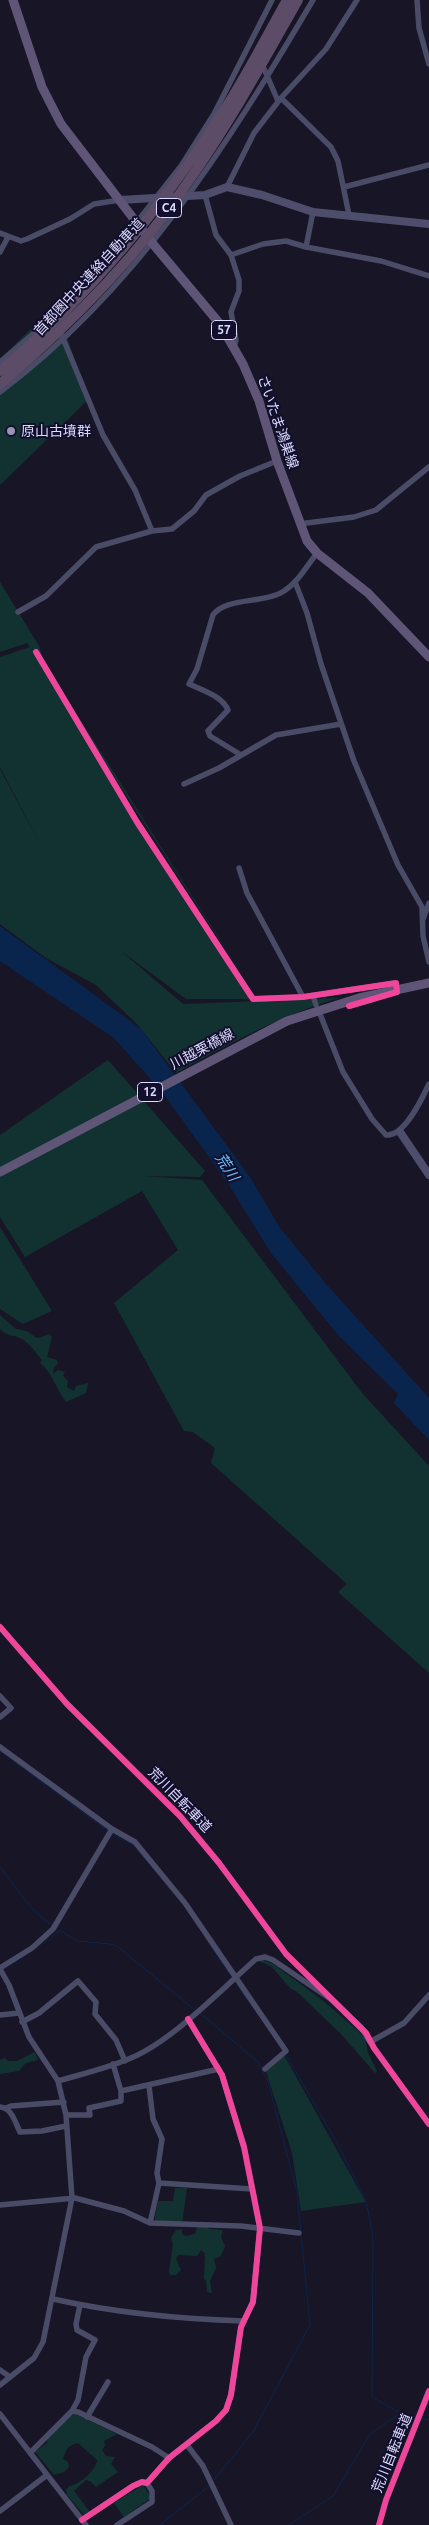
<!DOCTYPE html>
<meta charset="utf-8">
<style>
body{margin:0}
canvas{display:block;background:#171526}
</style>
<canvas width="429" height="2525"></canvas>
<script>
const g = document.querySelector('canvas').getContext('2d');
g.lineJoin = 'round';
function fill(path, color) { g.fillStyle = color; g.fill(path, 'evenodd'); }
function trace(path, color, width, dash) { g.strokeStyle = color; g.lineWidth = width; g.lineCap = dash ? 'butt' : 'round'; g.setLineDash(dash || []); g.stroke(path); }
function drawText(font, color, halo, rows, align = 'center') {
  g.font = font + ' Ubuntu,"Noto Sans JP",sans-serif'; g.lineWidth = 4; g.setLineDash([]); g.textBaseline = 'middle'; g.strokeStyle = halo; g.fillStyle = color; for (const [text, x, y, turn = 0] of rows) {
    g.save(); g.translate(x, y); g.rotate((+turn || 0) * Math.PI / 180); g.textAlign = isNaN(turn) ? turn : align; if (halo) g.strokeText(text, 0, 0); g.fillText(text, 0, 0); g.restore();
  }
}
fill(new Path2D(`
 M56 304 88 400 0 485V359Z
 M0 582 39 646 44 662 57 683 257 998 50 677 137 822 253 999H186L121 951 183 1004 339 998C281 1015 229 1044 176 1073L138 1025 96 985 46 958 0 924V769L43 850 0 767V657L30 647 27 643 0 652Z
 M108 1060 205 1171 200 1177 142 1176 202 1180 362 1393 429 1466V1673L338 1592 347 1584 211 1463 215 1448 193 1432 184 1431 114 1303 178 1250 142 1191 25 1257 0 1217V1135Z
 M0 1227 52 1311 23 1324 0 1309Z
 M0 1315 16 1329 27 1331 35 1337 39 1338 49 1334 52 1337 47 1357 57 1360 58 1364 54 1367 53 1374 58 1370 65 1372 63 1376 68 1381 67 1387 74 1391 76 1386 88 1383 86 1393 66 1402C56 1389 52 1372 40 1363L42 1360C36 1353 30 1344 22 1339 13 1334 9 1338 0 1329Z
 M262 1959 273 1964 321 1999 356 2029 365 2038 368 2053 377 2071 375 2073 341 2034 296 1991 291 1989 272 1967 259 1961Z
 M35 2052 38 2060 26 2063 19 2071 0 2074V2060L5 2058 8 2061H17Z
 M284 2055 364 2199 365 2202 301 2211 292 2153 266 2071Z
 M175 2188H187L182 2224 154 2222 158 2201H173Z
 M206 2224 209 2229 223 2230 221 2237 225 2246 221 2256 214 2259 216 2268 210 2281 212 2293 207 2292 206 2280 204 2279 205 2254 201 2250 197 2256 178 2255 176 2259 181 2270 176 2275H170L169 2272 173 2244 171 2238 176 2230 182 2229V2234L186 2236 195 2234 197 2227Z
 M73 2413 117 2434 104 2441 105 2445 102 2450 106 2456 115 2457 111 2464 118 2472 96 2487 90 2481 86 2480 74 2491 90 2512 84 2515 67 2495 66 2490 69 2486C79 2485 96 2471 97 2460L78 2443C67 2445 66 2451 63 2459L68 2462 69 2467 64 2472 54 2475 35 2452 47 2443V2438Z
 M142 2486H144L151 2498 124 2517 114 2503Z`), '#123231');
fill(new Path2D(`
 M0 926 141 1029 250 1177 280 1228 326 1284 429 1398V1440L394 1403 398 1394 339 1336 271 1253 229 1185 163 1093 114 1038 0 961Z`), '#0a254d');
trace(new Path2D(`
 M0 1751 108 1831
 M111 1833 133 1845 158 1874
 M0 1867C16 1886 30 1912 52 1925
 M56 1928 77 1941 110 1944 117 1946 196 2011
 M208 1942 232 1978
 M4 1969 60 1931
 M234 1981 248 2000
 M200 2013 258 2062 268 2081 297 2192 310 2325 253 2432 213 2481
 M286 2055 336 2141 365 2199 368 2210 373 2237 372 2397 400 2413 429 2420
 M160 2525 209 2486
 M289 2525 333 2496 370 2434 399 2414`), '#0a254d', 1);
trace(new Path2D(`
 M417 0 419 28 429 64
 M262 64 278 101
 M281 98 331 147 338 161 349 215
 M227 187 254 133 281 98 326 49 357 0
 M344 187 429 165
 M205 195 216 235 231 255 239 280V291L231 312 236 340 234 347
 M0 233 21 241 27 239 70 219 94 204 120 200
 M306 247 313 212
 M0 252 8 237
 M111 255 181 166 214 114 272 0
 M231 255 263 244 286 241 306 247 381 261 429 276
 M62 336 103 435 135 490 152 531
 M0 362 55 315 105 262
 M0 392C137 289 227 146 313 0
 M299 524 354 517 376 510 429 467
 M295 582 307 613 321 664 354 761 398 865 422 907 423 936 429 962
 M18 612 46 596 96 547 152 531 172 529 194 511 206 495 240 476 277 461
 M36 652 137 822 253 999 303 997 396 983 397 992
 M241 755 210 736 208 731 228 710C222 696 202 690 189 684L197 669 213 615C225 597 264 604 284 591 298 582 307 566 317 553
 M184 784 219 768 276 735 341 724
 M239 868 247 893 303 997
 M423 919 429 903
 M313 996 316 1005
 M349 1006 374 999
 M320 1014 343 1072 372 1119 386 1135C404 1137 422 1099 429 1084
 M0 1696 11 1708 0 1717
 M0 1747 112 1829 135 1842 185 1903 286 2051 265 2069
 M0 1968 32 1948 53 1929 112 1829
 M0 1969 9 1985 29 2037 58 2081 66 2115 72 2198 43 2342 34 2358 0 2385
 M0 2015 19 2013
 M22 2022 39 2013 78 1981 96 2002 95 2014 116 2040 125 2061
 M113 2064 121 2091 219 2069
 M58 2081C82 2074 108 2068 131 2058 172 2041 222 1989 256 1959L265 1957 273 1960 332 2000 361 2027 370 2042 404 2023 429 1995
 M149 2086 153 2119 162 2139 157 2173 159 2183 252 2189
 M0 2107C12 2108 15 2122 20 2132L42 2131 66 2126
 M6 2108 11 2106 64 2102
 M66 2115H90L89 2108 121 2101V2091
 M0 2205 75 2198 124 2211 150 2223 241 2226 299 2233
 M150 2223 159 2183
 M53 2299C116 2313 179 2319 243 2321
 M0 2370 10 2377
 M72 2411 78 2400 86 2357 95 2340 77 2330 76 2324 80 2305
 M0 2414 86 2525
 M87 2417 108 2382
 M187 2445 203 2466 231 2525
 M30 2453 72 2411 78 2412 152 2447 169 2458
 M0 2511 47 2475
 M82 2520 133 2486 142 2482 147 2483 169 2458 216 2421 226 2410 231 2395 241 2327 253 2302 260 2228 244 2147 222 2075 188 2019
 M117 2525 152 2502V2491L147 2483`), '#4a4b67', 5.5);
trace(new Path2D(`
 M120 200 205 195 227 187 262 195 313 212 429 224
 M400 1132 429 1175`), '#4e4e6c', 8);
trace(new Path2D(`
 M13 0 42 87 61 124 153 244 220 324 243 364 259 401 277 461 307 541 317 553 368 593 429 657
 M0 1172 287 1021 359 998 429 983`), '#5e5577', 9);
trace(new Path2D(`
 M0 371C93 293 169 200 233 96 252 65 269 32 287 0
 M0 384C70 325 136 258 188 182 229 124 263 62 298 0`), '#5d4c67', 10);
trace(new Path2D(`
 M36 652 137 822 253 999 303 997 396 983 397 992 349 1006
 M0 1627 67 1704 180 1816 219 1863 286 1954 366 2033 374 2048 429 2124
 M82 2520 133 2486 142 2482 147 2483 169 2458 216 2421 226 2410 231 2395 241 2327 253 2302 260 2228 244 2147 222 2075 188 2019
 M379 2525 386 2500 429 2391`), '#ed469a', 6);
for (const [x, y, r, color] of [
 [11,431,5,"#9795b3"]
]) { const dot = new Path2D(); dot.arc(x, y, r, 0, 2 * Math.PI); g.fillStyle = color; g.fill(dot); trace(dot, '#120f2c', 2); }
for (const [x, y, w] of [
 [169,208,25],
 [224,330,25],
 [150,1092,25]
]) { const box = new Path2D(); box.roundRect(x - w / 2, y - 9.5, w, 19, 4); g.fillStyle = '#120f2c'; g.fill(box); trace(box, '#dcdaff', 1); }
drawText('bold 12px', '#dcdaff', null, [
 ["C4",169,208],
 ["57",224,330],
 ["12",150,1092]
]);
drawText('14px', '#dcdaff', '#120f2c', [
 ["首都圏中央連絡自動車道",89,277,-47],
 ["さいたま鴻巣線",278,422,71],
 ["川越栗橋線",202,1049,-28],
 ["荒川自転車道",180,1800,46],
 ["荒川自転車道",392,2453,-68]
]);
drawText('14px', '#dcdaff', '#120f2c', [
 ["原山古墳群",21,431]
], 'left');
drawText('italic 15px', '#68c2ff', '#120f2c', [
 ["荒川",227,1167,57]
]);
</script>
